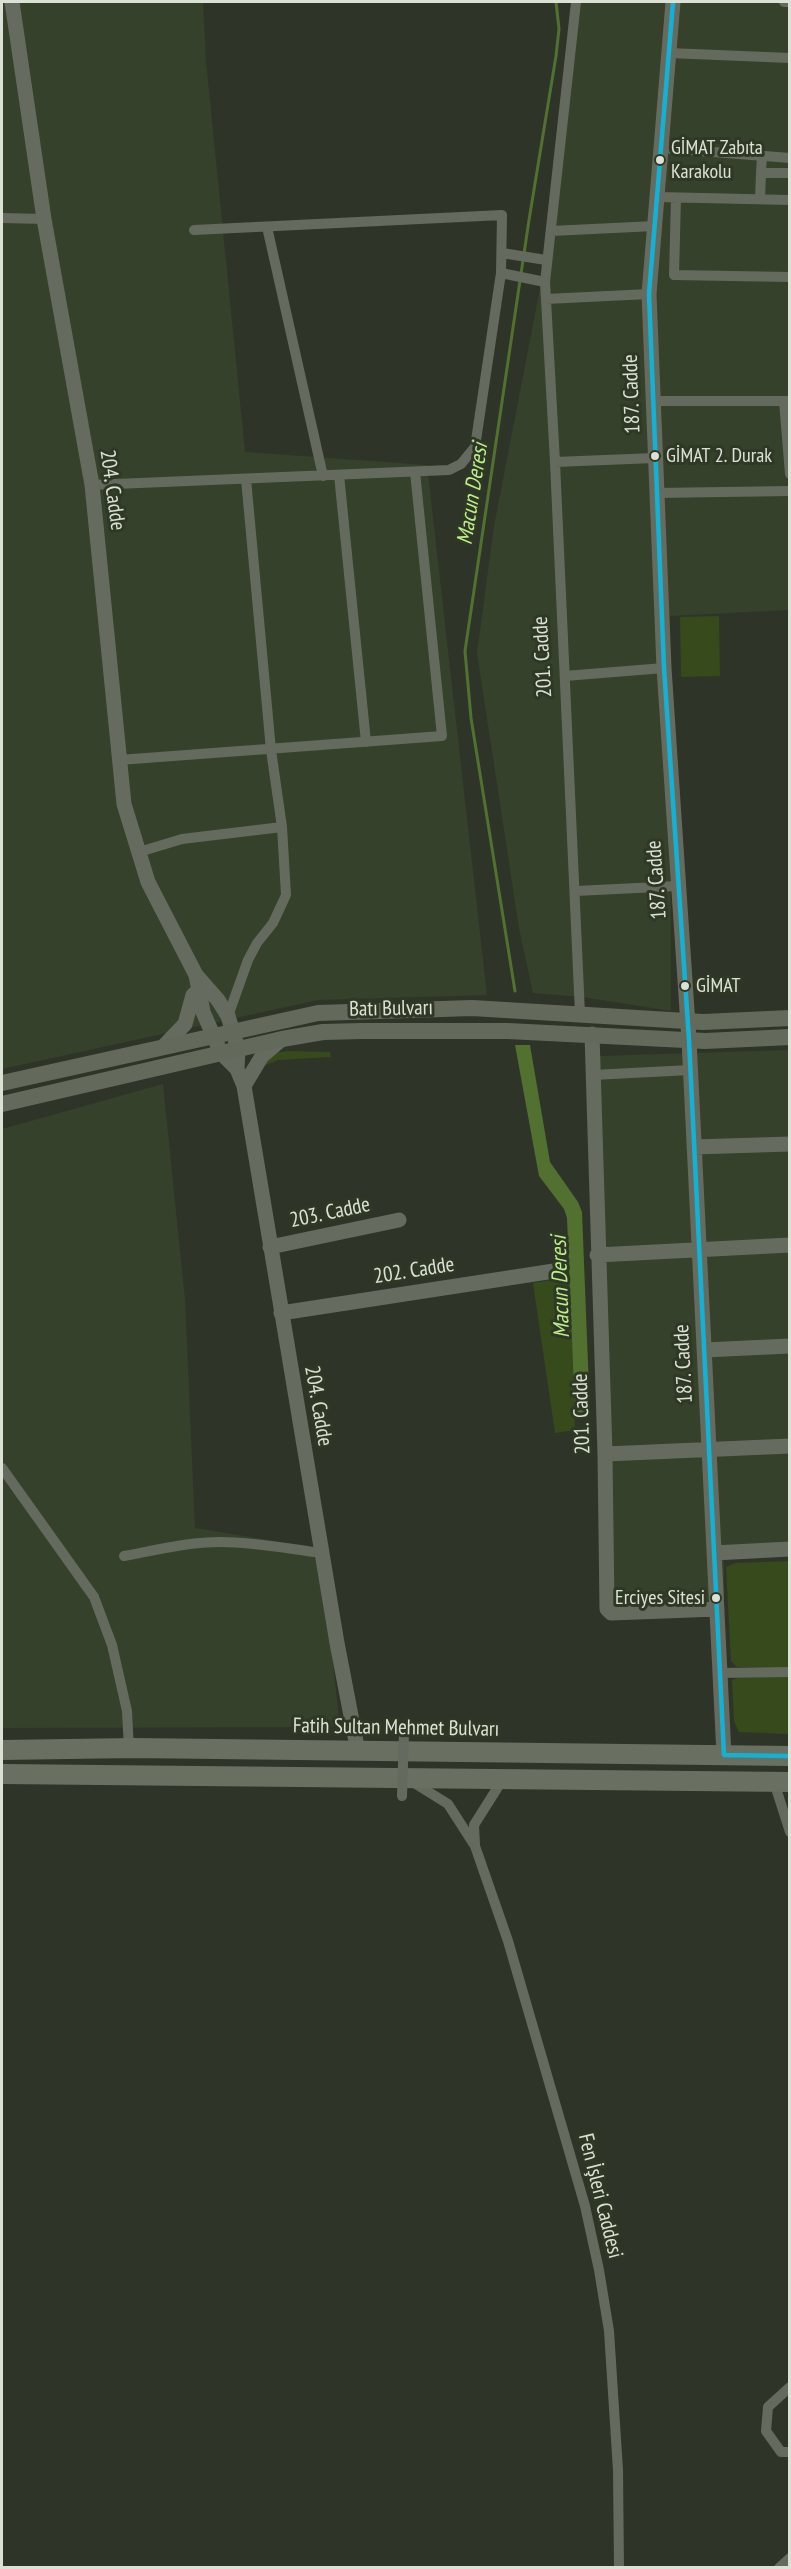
<!DOCTYPE html>
<meta charset="utf-8">
<style>
body{margin:0}
#map{position:relative;width:791px;height:2569px;overflow:hidden;background:#2f3429;font-family:"PT Sans Narrow",sans-serif}
canvas{display:block}
.frame{position:absolute;inset:0;border:3px solid #dbe1d5;pointer-events:none}
</style>
<div id="map">
<canvas width="791" height="2569"></canvas>
<div class="frame"></div>
</div>
<script>
const g = document.querySelector('canvas').getContext('2d');
g.lineJoin = 'round';
function fill(path, color) { g.fillStyle = color; g.fill(path, 'evenodd'); }
function trace(path, color, width, dash) { g.strokeStyle = color; g.lineWidth = width; g.lineCap = dash ? 'butt' : 'round'; g.setLineDash(dash || []); g.stroke(path); }
function drawText(font, color, halo, rows, align = 'center') {
  g.font = font + ' "PT Sans Narrow",sans-serif'; g.lineWidth = 6; g.setLineDash([]); g.textBaseline = 'middle'; g.strokeStyle = halo; g.fillStyle = color; for (const [text, x, y, turn = 0] of rows) {
    g.save(); g.translate(x, y); g.rotate((+turn || 0) * Math.PI / 180); g.textAlign = isNaN(turn) ? turn : align; if (halo) g.strokeText(text, 0, 0); g.fillText(text, 0, 0); g.restore();
  }
}
fill(new Path2D(`
 M2 2H203L206 61 245 452 427 465 487 995 318 1000 2 1069Z
 M580 2H789V610L670 616 671 1011 583 997 533 993 519 928 477 653 494 526 548 247Z
 M789 1050V1554L724 1560V1600L611 1609 599 1056Z
 M163 1084 185 1300 195 1528 312 1547 328 1618 340 1727 2 1728V1129Z`), '#35412a');
fill(new Path2D(`
 M719 616 720 676 681 677 680 617Z
 M287 1051 330 1052 331 1057 278 1060 263 1066 275 1053Z
 M570 1277 575 1430 555 1433 533 1283Z
 M789 1561V1668L737 1667 731 1661 726 1567 736 1563Z
 M789 1676V1734L739 1732 734 1721 732 1680 737 1678Z`), '#364a1c');
fill(new Path2D(`
 M515 1045H530L550 1162 578 1202 582 1212 590 1414 575 1415 567 1218 564 1209 539 1176Z`), '#527030');
trace(new Path2D(`
 M515 991 471 718 465 651 529 220 556 56 559 29 556 2`), '#527030', 3);
trace(new Path2D(`
 M576 2 545 282 555 462 580 1014
 M784 2H790
 M669 53 790 58
 M661 148 790 158
 M762 156 761 173H790
 M658 197 790 200
 M676 198 674 275 790 277
 M760 199 761 173
 M2 218 44 219
 M267 227 323 476
 M551 231 655 226
 M502 253 546 260
 M501 273 545 282
 M546 299 649 294
 M653 401H790
 M784 401 790 474
 M555 462 655 458
 M339 475 366 742
 M92 485 449 470 461 464 475 447 501 273 502 215 194 230
 M657 493 790 491
 M565 676 664 668
 M119 760 442 736 415 472
 M139 852 182 839 282 827
 M576 891 678 886
 M228 1016 248 960 257 943 273 923 286 895 282 827 271 750 246 479
 M593 1075 690 1070
 M2 1468 94 1597 112 1645 127 1711 129 1749
 M124 1556C156 1550 188 1542 221 1542 255 1542 289 1549 322 1553
 M720 1673 790 1672
 M411 1781 448 1804 475 1846 508 1941 585 2206 599 2270 609 2331 618 2470 619 2568
 M774 1782 790 1832
 M475 1845 474 1825 503 1779
 M790 2387 768 2407 766 2431 781 2452H790
 M779 2568 790 2558`), '#656a5f', 10);
trace(new Path2D(`
 M12 2 44 219 92 485 124 804 148 882 196 975 218 1000 228 1016 238 1049 237 1069
 M673 2 649 294 664 668 689 1040 724 1755
 M196 975 203 1012 221 1053 237 1069 244 1086 337 1643 358 1752
 M592 1034 605 1454 607 1609 611 1613 717 1609
 M163 1047 185 1024 193 995 198 991
 M244 1086 262 1056 282 1039
 M694 1147 790 1144
 M270 1247 399 1220
 M597 1255 790 1245
 M281 1313 554 1271
 M704 1350 790 1346
 M605 1454 790 1446
 M714 1553 790 1549`), '#666b60', 15);
trace(new Path2D(`
 M2 1083 318 1013 472 1008 703 1022 790 1018
 M2 1104 282 1039 323 1032 362 1031H508L705 1041 790 1037`), '#636a5c', 16);
trace(new Path2D(`
 M2 1750 134 1748 790 1756
 M2 1774 790 1782`), '#697062', 20);
trace(new Path2D(`
 M402 1796 404 1733`), '#656a5f', 10);
trace(new Path2D(`
 M673 2 649 294 664 668 689 1040 724 1755 790 1756`), '#13b2d5', 4.5);
for (const [x, y, r, color] of [
 [660,160,5,"#dbe1d5"],
 [655,456,5,"#dbe1d5"],
 [685,986,5,"#dbe1d5"],
 [716,1598,5,"#dbe1d5"]
]) { const dot = new Path2D(); dot.arc(x, y, r, 0, 2 * Math.PI); g.fillStyle = color; g.fill(dot); trace(dot, '#2f3825', 2); }
drawText('20px', '#dbe1d5', '#2f3825', [
 ["GİMAT Zabıta",671,148],
 ["Karakolu",671,172],
 ["GİMAT 2. Durak",666,456],
 ["GİMAT",696,986],
 ["Erciyes Sitesi",705,1598,"right"]
], 'left');
drawText('21px', '#dbe1d5', '#2f3825', [
 ["187. Cadde",632,394,-92],
 ["204. Cadde",112,490,82],
 ["201. Cadde",543,657,-93],
 ["187. Cadde",657,880,-94],
 ["Batı Bulvarı",391,1009,-1],
 ["203. Cadde",330,1213,-12],
 ["202. Cadde",414,1271,-9],
 ["187. Cadde",684,1364,-93],
 ["204. Cadde",318,1406,80],
 ["201. Cadde",582,1414,-92],
 ["Fatih Sultan Mehmet Bulvarı",396,1728,1],
 ["Fen İşleri Caddesi",600,2196,76]
]);
drawText('italic 22px', '#bded8c', '#2f3825', [
 ["Macun Deresi",473,494,-81],
 ["Macun Deresi",561,1287,-92]
]);
</script>
